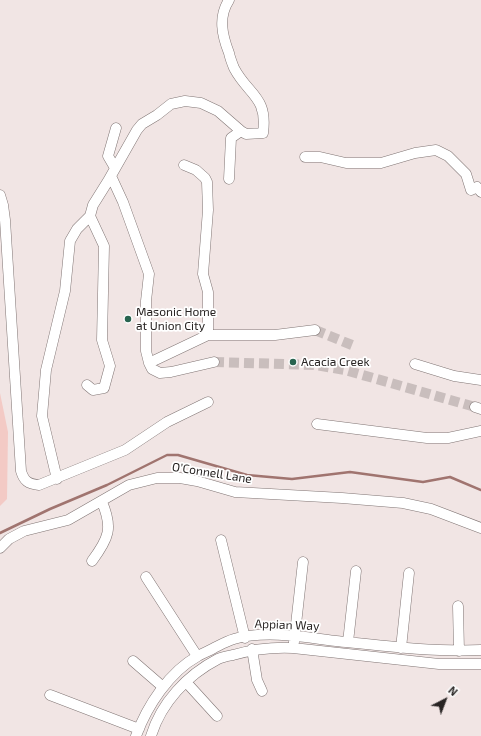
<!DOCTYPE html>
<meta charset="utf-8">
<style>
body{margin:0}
#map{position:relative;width:481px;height:736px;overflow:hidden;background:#f1e5e4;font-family:"Exo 2",sans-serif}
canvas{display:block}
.north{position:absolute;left:425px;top:680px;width:40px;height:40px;-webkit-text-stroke:3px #fff;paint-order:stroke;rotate:42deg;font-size:11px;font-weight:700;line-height:16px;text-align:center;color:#282423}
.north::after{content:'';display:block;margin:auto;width:14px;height:18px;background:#282423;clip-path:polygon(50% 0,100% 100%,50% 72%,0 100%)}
</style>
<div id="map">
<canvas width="481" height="736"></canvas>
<div class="north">N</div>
</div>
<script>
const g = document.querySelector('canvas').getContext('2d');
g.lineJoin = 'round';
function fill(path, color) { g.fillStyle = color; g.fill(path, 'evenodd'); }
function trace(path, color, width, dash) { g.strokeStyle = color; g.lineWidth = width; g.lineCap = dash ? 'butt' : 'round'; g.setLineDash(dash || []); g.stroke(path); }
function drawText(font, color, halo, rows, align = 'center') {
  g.font = font + ' "Exo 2",sans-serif'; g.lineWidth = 3.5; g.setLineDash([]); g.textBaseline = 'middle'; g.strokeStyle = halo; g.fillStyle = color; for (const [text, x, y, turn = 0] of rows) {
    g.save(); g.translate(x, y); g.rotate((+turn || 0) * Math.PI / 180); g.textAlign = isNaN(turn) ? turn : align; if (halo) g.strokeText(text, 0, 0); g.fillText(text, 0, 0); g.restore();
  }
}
fill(new Path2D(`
 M0 393 8 432 7 499 0 506Z`), '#f3cac5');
trace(new Path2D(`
 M0 533 50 509 107 485 167 455H178L247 475 292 479 350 472 423 482 450 477 481 490`), '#a0746f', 2.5);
trace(new Path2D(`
 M315 330 352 345
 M214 362 316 365 345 370 475 407`), '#c9bebd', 10, [10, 5]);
const minor = new Path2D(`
 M305 157H320L346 163H381L415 153 436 150 448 156 466 174 471 190 477 187 481 192
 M115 168 108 156 116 128
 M111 176 123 202 149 274 146 301V351L149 363 152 369 160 373 171 372 214 362
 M229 179 231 138 241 131
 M0 195 3 205 5 220 21 471C24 481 28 484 39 485L125 450 167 422 208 402
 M208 335H275L315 330
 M149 363 208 335V292L203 274 208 210 207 182 205 178 196 170 184 165
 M415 364 454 376 481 380
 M87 385 93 390 104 388 110 366 102 340 104 246 90 216 93 205 108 181 137 130 142 124 157 115 171 104 185 101 201 103 218 111 241 131 246 134 263 133C268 96 248 95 234 68 232 63 230 58 229 53 222 35 218 17 229 0
 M475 407 481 409
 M317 424 427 438H448L481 431
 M57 479 42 416 46 370 65 291 70 241 77 229 90 216
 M221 540 245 638
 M0 548 9 539 24 531 68 520 129 485 157 478H180L197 481 235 492 342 498 403 503 431 509 481 528
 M92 561C109 538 113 528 102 502
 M146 577 197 656
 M458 606 459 651
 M294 642 303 562
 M348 642 356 571
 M401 648 409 573
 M252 649 257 680 262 691
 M133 661 163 687
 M186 682 217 716
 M50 695 139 729
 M136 736C147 706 169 672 198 656 203 653 209 651 214 648 220 645 227 641 234 639 265 630 304 637 336 641 384 646 433 652 481 650
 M151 736C161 703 187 675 218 659 222 657 228 656 233 655 254 649 271 647 293 648L439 664H481`);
trace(minor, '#807574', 11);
trace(minor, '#fff', 10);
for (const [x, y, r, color] of [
 [128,319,4,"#28644f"],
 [293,362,4,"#28644f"]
]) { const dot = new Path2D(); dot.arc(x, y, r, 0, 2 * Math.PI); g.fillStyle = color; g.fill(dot); trace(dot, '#fff', 1.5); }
drawText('12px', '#282423', '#fff', [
 ["Masonic Home",136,312],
 ["at Union City",136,326],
 ["Acacia Creek",301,362]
], 'left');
drawText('12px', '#282423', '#fff', [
 ["O’Connell Lane",212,473,9],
 ["Appian Way",287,625,2]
]);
</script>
